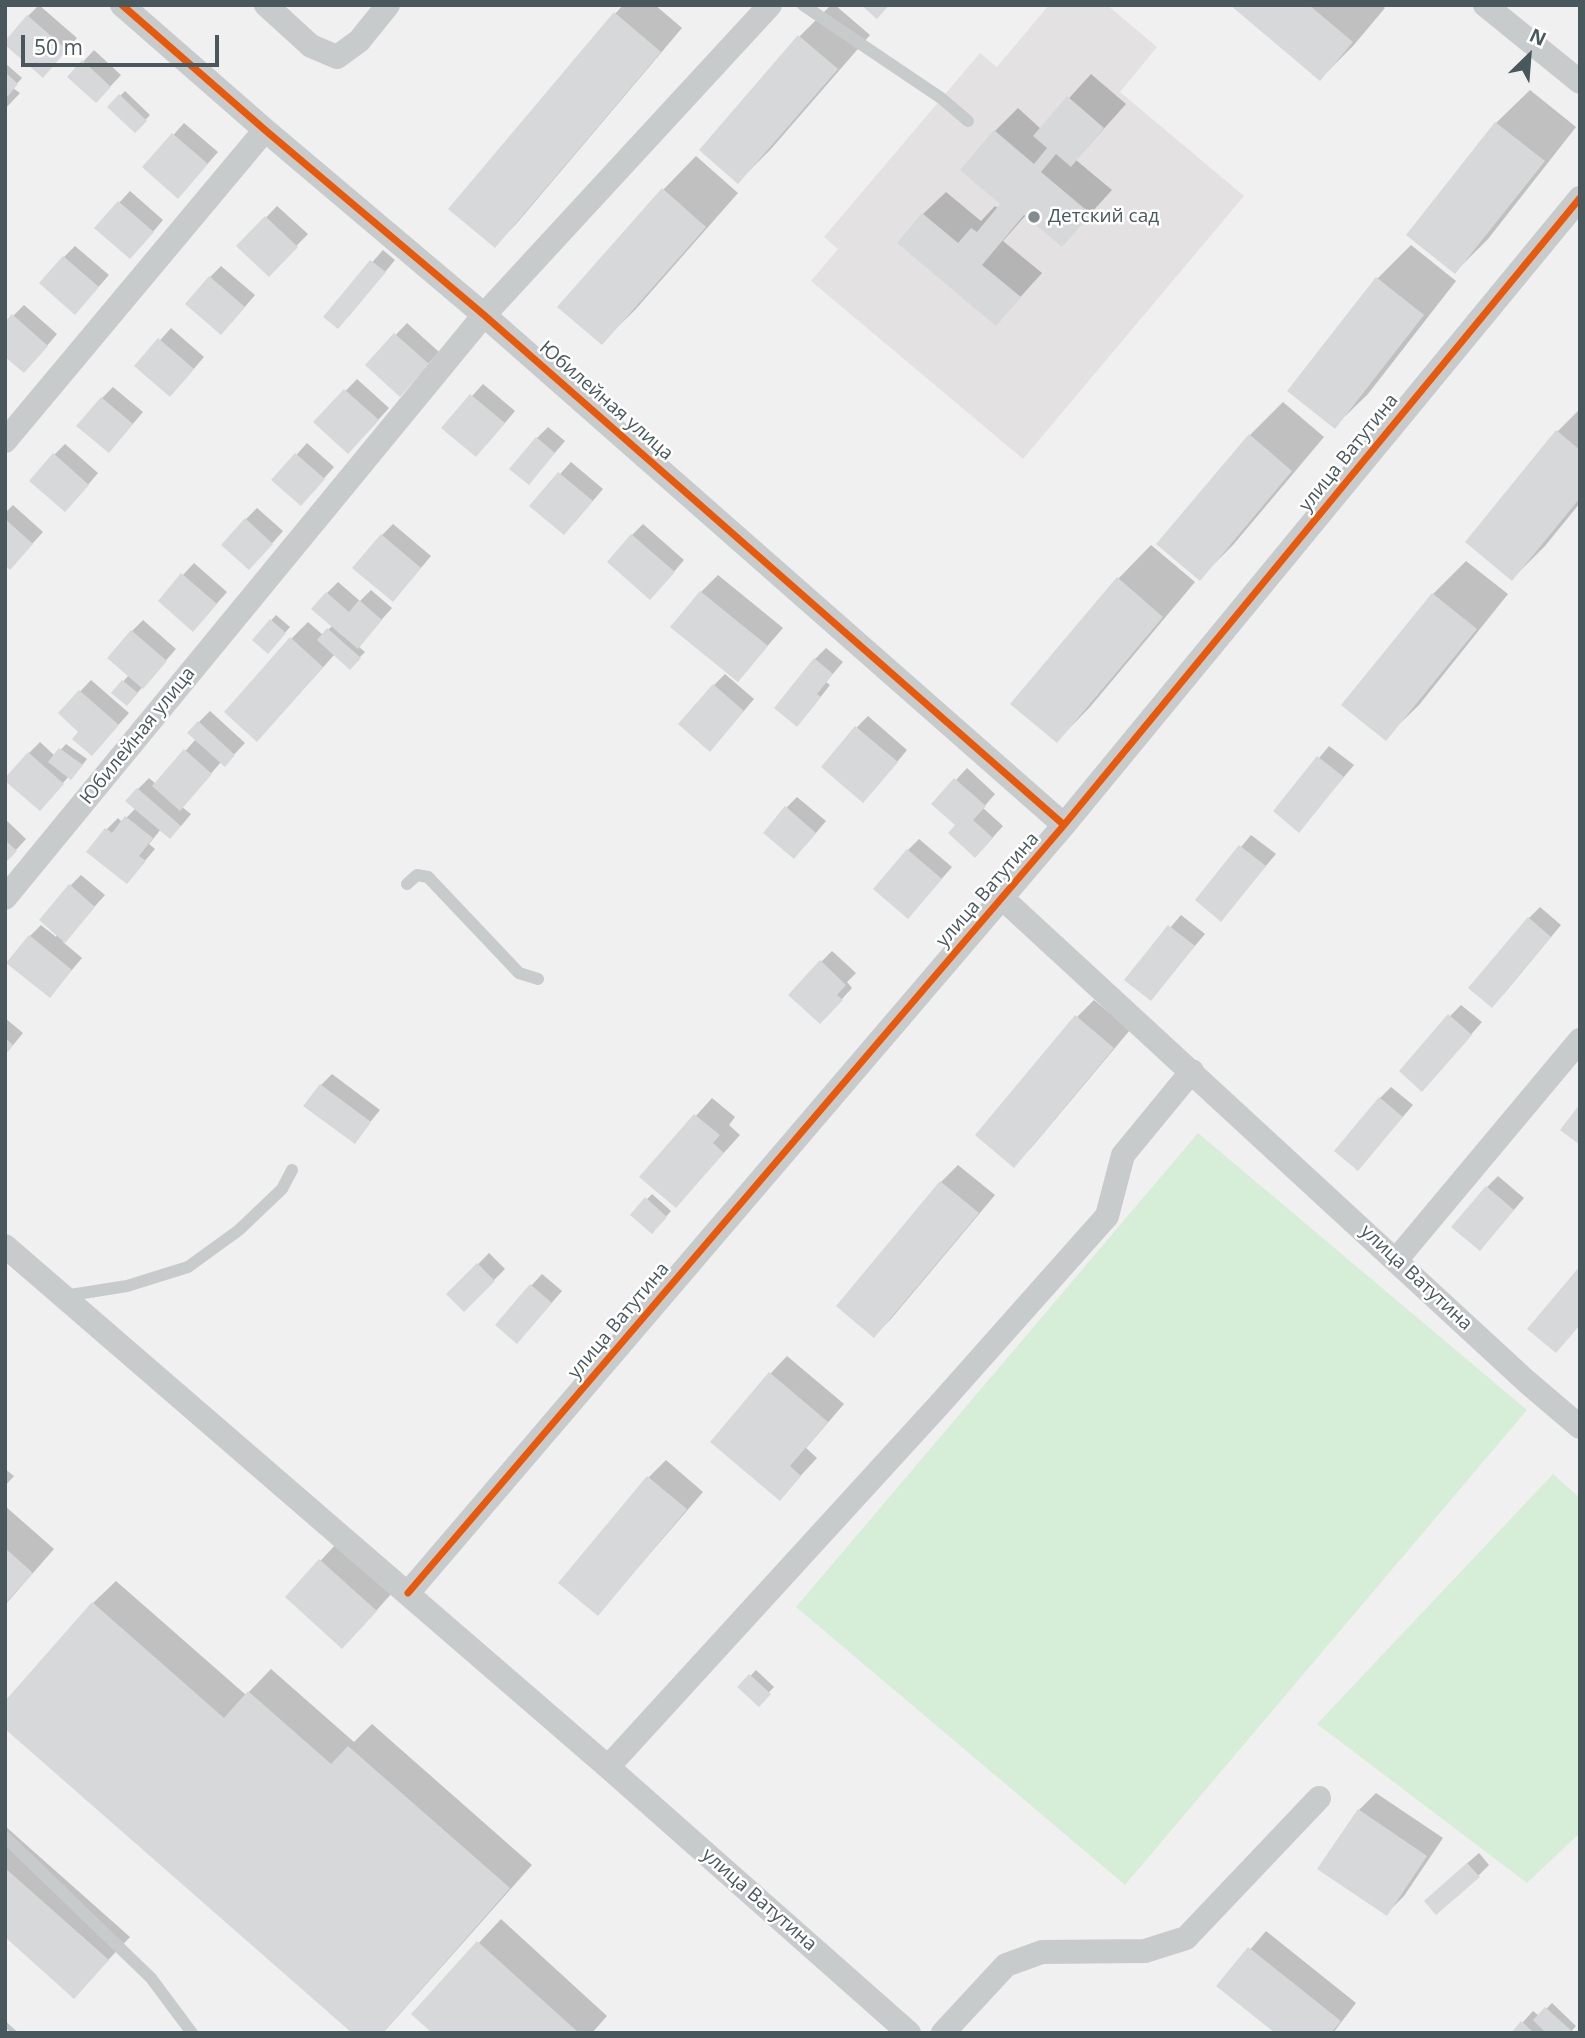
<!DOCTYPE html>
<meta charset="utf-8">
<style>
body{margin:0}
#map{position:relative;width:1585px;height:2038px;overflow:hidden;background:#f1f0f0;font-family:"Open Sans",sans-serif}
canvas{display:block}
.frame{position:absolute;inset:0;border:7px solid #48585c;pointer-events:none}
.north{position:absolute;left:1494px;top:21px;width:70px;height:70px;-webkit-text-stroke:5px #fff;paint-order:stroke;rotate:25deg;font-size:19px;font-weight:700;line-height:28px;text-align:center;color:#48585c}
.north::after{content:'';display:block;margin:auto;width:24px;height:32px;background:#48585c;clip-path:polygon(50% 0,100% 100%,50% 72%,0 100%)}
.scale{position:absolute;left:21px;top:35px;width:198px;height:32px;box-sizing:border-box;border:4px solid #48585c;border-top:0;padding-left:9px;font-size:21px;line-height:24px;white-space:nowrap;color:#48585c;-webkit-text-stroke:5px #fff;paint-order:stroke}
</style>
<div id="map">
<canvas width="1585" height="2038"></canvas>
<div class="frame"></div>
<div class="north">N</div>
<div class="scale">50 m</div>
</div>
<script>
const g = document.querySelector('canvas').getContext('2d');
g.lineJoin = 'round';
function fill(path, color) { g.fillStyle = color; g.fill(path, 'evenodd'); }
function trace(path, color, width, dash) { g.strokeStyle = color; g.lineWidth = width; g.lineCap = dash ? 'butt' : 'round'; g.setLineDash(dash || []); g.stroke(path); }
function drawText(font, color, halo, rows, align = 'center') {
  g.font = font + ' "Open Sans",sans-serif'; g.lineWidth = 5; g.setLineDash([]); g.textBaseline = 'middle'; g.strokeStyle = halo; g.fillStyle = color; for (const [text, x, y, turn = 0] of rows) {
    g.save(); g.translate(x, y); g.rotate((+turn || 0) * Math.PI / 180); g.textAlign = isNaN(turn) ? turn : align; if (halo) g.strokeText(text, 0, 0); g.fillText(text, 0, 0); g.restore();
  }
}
fill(new Path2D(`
 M1049 5H1107L1157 47 1120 92 1244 196 1023 459 811 281 838 249 824 237 980 53 997 67Z`), '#e3e1e2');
fill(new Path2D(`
 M1198 1133 1527 1410 1125 1885 796 1607Z
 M1553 1474 1580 1498V1833L1527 1883 1317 1724Z`), '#d6eed8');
fill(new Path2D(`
 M39 5 77 38 54 64 28 16Z
 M623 5H655L682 28 517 223 495 246 615 14Z
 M831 5H835L870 35 771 149 738 182 800 36Z
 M1232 5H1381L1385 8 1353 46 1320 79Z
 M94 50 121 75 107 90 69 77Z
 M5 63 22 78 13 88 20 93 5 109Z
 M1091 74 1126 104 1076 160 1112 190 1062 245 1026 215 1003 241 1042 273 996 324 923 214 946 192 981 221 995 206 999 209 1003 204 995 131 1018 108 1041 129Z
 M1530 90 1576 127 1488 239 1455 272 1496 123Z
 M125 91 150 115 135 131 109 107Z
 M184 123 218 152 189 185 145 167Z
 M696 156 738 193 635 310 601 343 663 190Z
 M130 191 163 220 141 246 96 228Z
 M277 206 308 234 269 274 239 246Z
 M1411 245 1456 281 1368 394 1334 427 1289 391 1378 278Z
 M75 246 109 275 86 301 64 257Z
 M383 250 395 260 349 316H325Z
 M221 266 255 295 232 322 210 277Z
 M24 305 57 334 35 360 13 316Z
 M407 323 439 352 400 394 367 365Z
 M171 328 204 357 181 384 137 366Z
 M357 379 389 408 359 441 316 422Z
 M483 384 515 411 487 444 444 427Z
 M113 387 143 412 120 439 102 398Z
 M1283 402 1324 437 1233 545 1200 578 1250 435Z
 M1580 409V503L1545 546 1512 579 1557 432Z
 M548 427 565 441 529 483 537 438Z
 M307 443 334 467 312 492 274 480Z
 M65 444 98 473 76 499 54 455Z
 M571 462 603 489 575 522 532 505Z
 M13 505 43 532 21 556 5 563V513Z
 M257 508 283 531 260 557 246 519Z
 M393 524 431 556 404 588 382 535Z
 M643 524 684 560 661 587 632 535Z
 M1151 545 1195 582 1090 707 1057 741 1118 579Z
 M1466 561 1508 594 1419 705 1385 738 1344 705 1433 594Z
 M194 563 227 592 204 618 160 600Z
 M718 575 783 628 738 680 701 592Z
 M338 582 360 601 371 590 392 608 358 646 365 652 350 667 335 654 274 722 291 639 308 622 323 635 333 625 327 593Z
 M276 615 290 627 268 652 254 640Z
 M143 620 176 649 132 699 113 693 129 675 132 631Z
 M826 648 843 662 826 682 830 685 808 713 815 659Z
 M725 674 754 699 721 738 714 685Z
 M91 680 129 713 103 742 81 732 60 713Z
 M210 711 245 743 224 765 221 762 182 807 191 814 181 826 161 829 149 844 155 849 127 882 107 829 118 818 122 822 136 808 128 801 138 789 149 778 156 784 196 739 199 722Z
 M868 716 907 750 874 790 857 727Z
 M40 742 55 756 66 744 87 759 76 773 69 776 51 797 29 753Z
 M1329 746 1354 765 1299 830 1275 811Z
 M967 768 995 794 983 808 1003 826 986 845 958 825 934 804Z
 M797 797 826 821 805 846 786 808Z
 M5 819 26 839 5 862Z
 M1251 835 1276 854 1221 919 1197 900Z
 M919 839 952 867 919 905 908 850Z
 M81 875 105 895 63 942 82 958 50 996 30 936 41 925 56 937 70 886Z
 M1540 907 1561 925 1503 995 1529 918Z
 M1181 915 1205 934 1150 999 1126 980Z
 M832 951 856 973 847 982 852 988 831 1011 821 962Z
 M1094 1000 1130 1030 1031 1148 1014 1165 1077 1017Z
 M1461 1005 1482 1022 1433 1078 1450 1016Z
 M5 1018 23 1033 5 1055Z
 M332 1074 380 1110 354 1142 321 1085Z
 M1391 1087 1413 1105 1358 1169 1380 1098Z
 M712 1098 735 1117 729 1125 740 1135 676 1206 642 1176Z
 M958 1165 995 1195 891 1319 874 1336 838 1306 941 1182Z
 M1498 1176 1524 1198 1491 1237 1487 1187Z
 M652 1194 671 1211 652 1232 632 1215Z
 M489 1253 505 1269 464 1310 449 1294Z
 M542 1274 562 1291 528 1330 531 1286Z
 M787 1356 844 1404 806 1448 817 1458 780 1498 771 1373Z
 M666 1460 703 1492 598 1614 561 1583 649 1477Z
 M5 1469 14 1476 5 1486Z
 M5 1506 54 1549 5 1605Z
 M337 1543 392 1593 359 1630 287 1597Z
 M116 1581 246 1695 271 1669 354 1742 372 1724 532 1865 383 2033 93 1603Z
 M756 1670 774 1687 758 1704 740 1687Z
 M1376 1793 1443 1838 1404 1896 1387 1913 1359 1810Z
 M5 1826 130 1937 74 1996 5 1935Z
 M1479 1853 1489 1865 1478 1876 1437 1890Z
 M501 1919 607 2016 592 2033H434L413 2014Z
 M1266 1931 1356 2003 1333 2033H1278L1219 1986Z
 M1552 2003 1576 2026 1570 2033H1513L1533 2011 1539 2016Z`), '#0003');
fill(new Path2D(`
 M861 5H889L877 19Z
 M1230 5H1309L1353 42 1320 81Z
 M614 12 661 52 495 248 448 209Z
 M27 15 67 50 43 78 5 45V41Z
 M798 35 838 69 738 184 699 150Z
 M82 60 111 87 96 103 67 77Z
 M5 72 18 84 8 96 5 94Z
 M119 94 147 121 135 133 107 107Z
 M1067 96 1104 128 1071 167 1056 154 1041 172 1091 214 1062 247 1024 215 982 265 1021 297 996 326 897 243 922 213 958 243 971 228 977 232 1000 204 960 170 994 130 1034 164 1047 148 1033 136Z
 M1495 122 1545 161 1455 274 1406 235Z
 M172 133 208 164 178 199 142 167Z
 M662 188 706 227 602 345 557 307Z
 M118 201 154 232 130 259 94 228Z
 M265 216 298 247 269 277 236 246Z
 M63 256 99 287 75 315 39 283Z
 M370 260 386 272 338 329 323 317Z
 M209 276 245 307 221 335 185 304Z
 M1376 277 1424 315 1335 429 1287 391Z
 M12 314 48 346 24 373 5 357V322Z
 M394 333 429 364 400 397 365 365Z
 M158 338 194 369 170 397 134 366Z
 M344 389 379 420 348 454 313 422Z
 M470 394 505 423 476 457 441 428Z
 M101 397 133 424 109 453 76 426Z
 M1556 430 1580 450V498L1512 581 1465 542Z
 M1249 434 1292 471 1200 581 1156 544Z
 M536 437 555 453 529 485 509 469Z
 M53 453 89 485 65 512 29 481Z
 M295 453 325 479 301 506 271 480Z
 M558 472 593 501 564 535 529 506Z
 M245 518 273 544 249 570 221 545Z
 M5 519 33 544 10 570 5 565Z
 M381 534 421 568 393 602 352 568Z
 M631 534 675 572 650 600 607 562Z
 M181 573 217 604 193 632 158 601Z
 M1117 577 1163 617 1057 743 1010 704Z
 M700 591 768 646 738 682 670 627Z
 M326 592 349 612 359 600 382 620 358 649 311 609Z
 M1432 593 1477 629 1386 741 1341 705Z
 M270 619 286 633 268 654 252 640Z
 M327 628 361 658 350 670 317 640Z
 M131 630 167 661 143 689 107 658Z
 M290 637 323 667 257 742 224 712Z
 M814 658 833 674 817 694 821 697 797 727 774 708Z
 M122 680 138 693 127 706 111 693Z
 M713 684 744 711 710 752 678 724Z
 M79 690 119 725 92 756 72 739 78 732 58 713Z
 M198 721 235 755 225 767 187 733Z
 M855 726 898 762 863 803 821 767Z
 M59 748 83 765 71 780 48 762Z
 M184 749 212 774 180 811 152 786Z
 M28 752 64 784 40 811 5 781V778Z
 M1317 756 1344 777 1299 833 1273 811Z
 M954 778 986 806 973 820 993 838 975 858 948 833 955 825 931 804Z
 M137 788 181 826 170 839 125 801Z
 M785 806 816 833 794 859 763 833Z
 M125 816 153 838 139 856 146 861 127 884 86 852 105 828 112 833Z
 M5 840 17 851 5 863Z
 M1239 845 1266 866 1221 922 1195 900Z
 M907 849 942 879 908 919 873 889Z
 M69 884 95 907 65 943 39 920Z
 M1528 917 1551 937 1492 1008 1468 988Z
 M1168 925 1195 946 1151 1001 1124 980Z
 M29 935 72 970 50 998 6 963Z
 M820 960 846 985 837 995 843 1000 820 1024 788 995Z
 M1448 1014 1472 1035 1422 1092 1399 1071Z
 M1075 1015 1114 1048 1014 1168 975 1135Z
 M5 1038 13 1045 5 1055Z
 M320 1084 371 1122 355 1144 303 1106Z
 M1379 1097 1403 1117 1358 1171 1334 1151Z
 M1580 1104V1145L1560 1130Z
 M694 1114 720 1135 713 1143 724 1153 676 1208 639 1177Z
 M940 1181 979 1213 874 1338 836 1306Z
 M1486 1186 1514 1210 1480 1251 1451 1227Z
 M645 1197 667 1217 652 1234 630 1215Z
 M477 1263 495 1281 464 1312 446 1294Z
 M1580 1266V1325L1556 1353 1527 1329Z
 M530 1284 552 1303 517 1344 495 1325Z
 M769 1372 828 1422 790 1466 801 1476 780 1501 710 1442Z
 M647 1476 687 1509 598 1616 558 1583Z
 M5 1548 33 1573 5 1604Z
 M319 1559 377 1611 342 1649 285 1597Z
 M92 1602 224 1718 248 1691 331 1764 348 1746 510 1888 383 2033H352L5 1729V1701Z
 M749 1674 771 1694 759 1707 737 1687Z
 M1358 1809 1427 1856 1387 1916 1317 1869Z
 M1467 1863 1480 1877 1436 1915 1424 1901Z
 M5 1868 109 1960 74 1999 5 1937Z
 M477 1941 579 2033H432L411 2014Z
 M1248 1947 1341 2021 1331 2033H1275L1216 1986Z
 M1545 2007 1574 2033H1546L1533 2020Z
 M1521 2021 1534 2033H1511Z`), '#d7d8d9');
trace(new Path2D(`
 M803 5 941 98 968 121
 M407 884 417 875 428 877 519 973 538 979
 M64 1296 127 1286 188 1267 239 1230 282 1189 292 1170
 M5 1837 151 1978 192 2033`), '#c8cbcc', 12);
trace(new Path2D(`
 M122 5 265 130 484 315 1064 825
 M266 5 311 46 337 57 359 41 388 5
 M1485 5 1580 82
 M5 441 265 130
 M1001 897 1526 1381 1580 1427
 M5 898 484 315 770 5
 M5 1246 608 1767 909 2033
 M1397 1259 1580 1040
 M408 1593 1064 825 1580 198
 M608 1767 939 1405 1107 1216 1123 1155 1192 1071
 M943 2033 1006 1965 1042 1952 1145 1951 1186 1938 1319 1798`), '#c8cbcc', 24);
trace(new Path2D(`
 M5 2024 15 2033`), '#c3c6c7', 5);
trace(new Path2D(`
 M122 5 265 130 484 315 1064 825
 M408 1593 1064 825 1580 198`), '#e8590c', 7);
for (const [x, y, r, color] of [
 [1034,217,7,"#838d90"]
]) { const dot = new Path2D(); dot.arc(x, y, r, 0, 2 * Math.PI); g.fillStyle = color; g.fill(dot); trace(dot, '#fff', 2.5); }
drawText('19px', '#48585c', '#fff', [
 ["Детский сад",1048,217]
], 'left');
drawText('19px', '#48585c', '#fff', [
 ["Юбилейная улица",606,401,41],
 ["улица Ватутина",1349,453,-51],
 ["Юбилейная улица",138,736,-51],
 ["улица Ватутина",988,890,-49],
 ["улица Ватутина",1416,1278,43],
 ["улица Ватутина",619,1321,-50],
 ["улица Ватутина",759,1900,41]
]);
</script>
